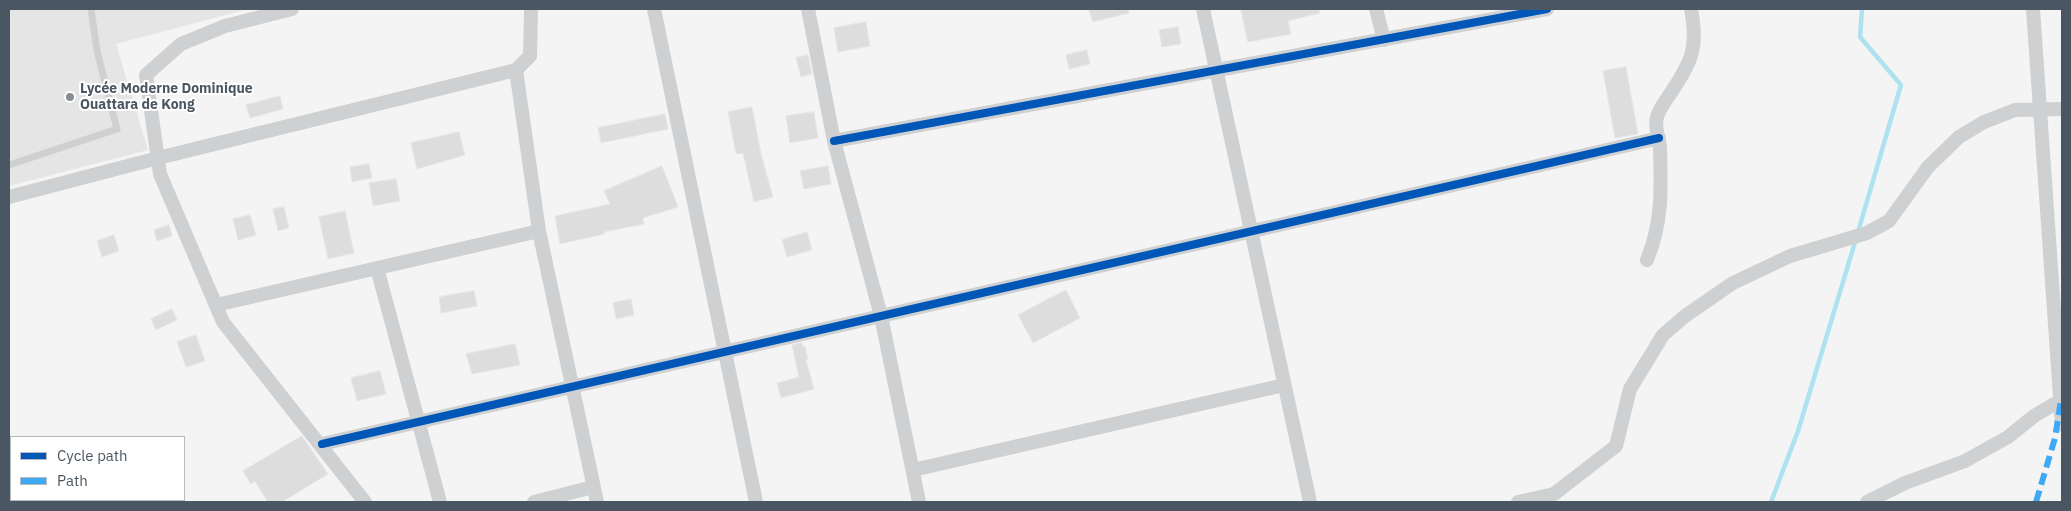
<!DOCTYPE html>
<meta charset="utf-8">
<style>
body{margin:0}
#map{position:relative;width:2071px;height:511px;overflow:hidden;background:#f4f4f4;font-family:"IBM Plex Sans",sans-serif}
canvas{display:block}
.frame{position:absolute;inset:0;border:10px solid #4a5661;pointer-events:none}
.legend{position:absolute;left:10px;top:436px;width:175px;height:65px;box-sizing:border-box;background:#fff;border:1px solid #b7bbc0;margin:0;padding:6px 9px;list-style:none;font-size:15px;color:#4a5661}
.legend li{display:flex;align-items:center;gap:10px;height:25px}
.legend b{width:25px;border:1px solid #b7bbc0}
</style>
<div id="map">
<canvas width="2071" height="511"></canvas>
<div class="frame"></div>
<ul class="legend">
<li><b style="height:6px;background:#0057b8"></b>Cycle path</li>
<li><b style="height:6px;background:#3fa9f5"></b>Path</li>
</ul>
</div>
<script>
const g = document.querySelector('canvas').getContext('2d');
g.lineJoin = 'round';
function fill(path, color) { g.fillStyle = color; g.fill(path, 'evenodd'); }
function trace(path, color, width, dash) { g.strokeStyle = color; g.lineWidth = width; g.lineCap = dash ? 'butt' : 'round'; g.setLineDash(dash || []); g.stroke(path); }
function drawText(font, color, halo, rows, align = 'center') {
  g.font = font + ' "IBM Plex Sans",sans-serif'; g.lineWidth = 4; g.setLineDash([]); g.textBaseline = 'middle'; g.strokeStyle = halo; g.fillStyle = color; for (const [text, x, y, turn = 0] of rows) {
    g.save(); g.translate(x, y); g.rotate((+turn || 0) * Math.PI / 180); g.textAlign = isNaN(turn) ? turn : align; if (halo) g.strokeText(text, 0, 0); g.fillText(text, 0, 0); g.restore();
  }
}
fill(new Path2D(`
 M9 9H248L116 44 148 150 9 186Z`), '#e6e5e6');
trace(new Path2D(`
 M1858 232 1901 85 1860 37 1862 9
 M1771 502 1798 431 1856 239`), '#aee2f0', 4.5);
const building = new Path2D(`
 M1089 9H1128L1129 13 1093 22Z
 M1241 9H1319L1320 13 1288 21 1291 34 1248 42Z
 M866 22 870 46 838 52 834 28Z
 M1178 27 1181 44 1162 47 1159 30Z
 M1087 50 1090 64 1069 69 1066 55Z
 M808 55 812 74 801 77 796 58Z
 M1626 67 1638 134 1615 138 1603 71Z
 M280 96 283 109 250 118 246 105Z
 M752 107 761 154 773 197 754 202 743 153 736 154 728 112Z
 M814 112 818 138 790 143 786 116Z
 M665 114 668 129 601 143 598 128Z
 M459 132 465 155 417 169 411 143Z
 M369 164 372 178 352 182 350 167Z
 M662 166 678 207 643 218 644 224 604 232V234L560 244 555 216 610 204 604 191Z
 M828 166 831 184 804 189 800 171Z
 M396 179 400 201 373 206 369 183Z
 M284 207 289 228 278 231 273 209Z
 M345 211 354 253 328 259 319 217Z
 M250 215 256 235 238 240 233 219Z
 M169 225 172 236 157 241 154 230Z
 M807 232 812 250 787 257 782 240Z
 M114 235 119 251 102 257 97 241Z
 M1066 290 1080 318 1033 343 1018 315Z
 M474 291 477 306 441 313 439 297Z
 M631 299 634 315 616 319 613 303Z
 M172 309 177 320 156 330 151 319Z
 M196 335 205 361 186 367 177 342Z
 M802 343 803 347 805 346 808 359 806 360 814 389 781 398 777 383 799 377 792 345Z
 M515 344 520 365 472 374 466 354Z
 M380 371 386 394 357 401 351 378Z
 M302 436 328 474 282 502H268L255 481 251 484 243 471Z`);
fill(building, '#ddddde');
trace(building, '#e5e6e7', 1);
trace(new Path2D(`
 M9 165 117 129 97 51 91 9`), '#ced0d2', 7);
trace(new Path2D(`
 M292 9 225 26 181 44 146 75 160 174 223 322 365 502
 M531 9 530 56 516 70 539 231 597 502
 M654 9 756 502
 M808 9 834 141 881 316 919 502
 M1203 9 1310 502
 M1376 9 1384 40
 M2033 9 2062 425
 M834 141 1547 9
 M9 197 158 158 516 70
 M1647 260C1663 220 1661 189 1660 147 1659 137 1654 127 1657 117 1660 107 1667 99 1672 91 1693 60 1698 46 1691 9
 M377 268 440 502
 M216 305 539 231
 M322 444 1659 138
 M913 470 1284 385
 M534 502 593 487
 M1518 502 1554 494 1616 446 1630 389 1663 335 1685 316 1733 283 1790 256 1867 233 1889 221 1928 167 1959 137 1984 122 2015 110 2062 109
 M1867 502 1905 483 1965 461 2008 437 2034 416 2061 400`), '#ced0d2', 14);
trace(new Path2D(`
 M2036 502 2055 438 2061 400`), '#3fa9f5', 6, [12, 6]);
trace(new Path2D(`
 M834 141 1547 9
 M322 444 1659 138`), '#0057b8', 8);
for (const [x, y, r, color] of [
 [70,97,5,"#868d94"]
]) { const dot = new Path2D(); dot.arc(x, y, r, 0, 2 * Math.PI); g.fillStyle = color; g.fill(dot); trace(dot, '#fff', 2); }
drawText('bold 14px', '#4a5661', '#fff', [
 ["Lycée Moderne Dominique",80,89],
 ["Ouattara de Kong",80,105]
], 'left');
</script>
